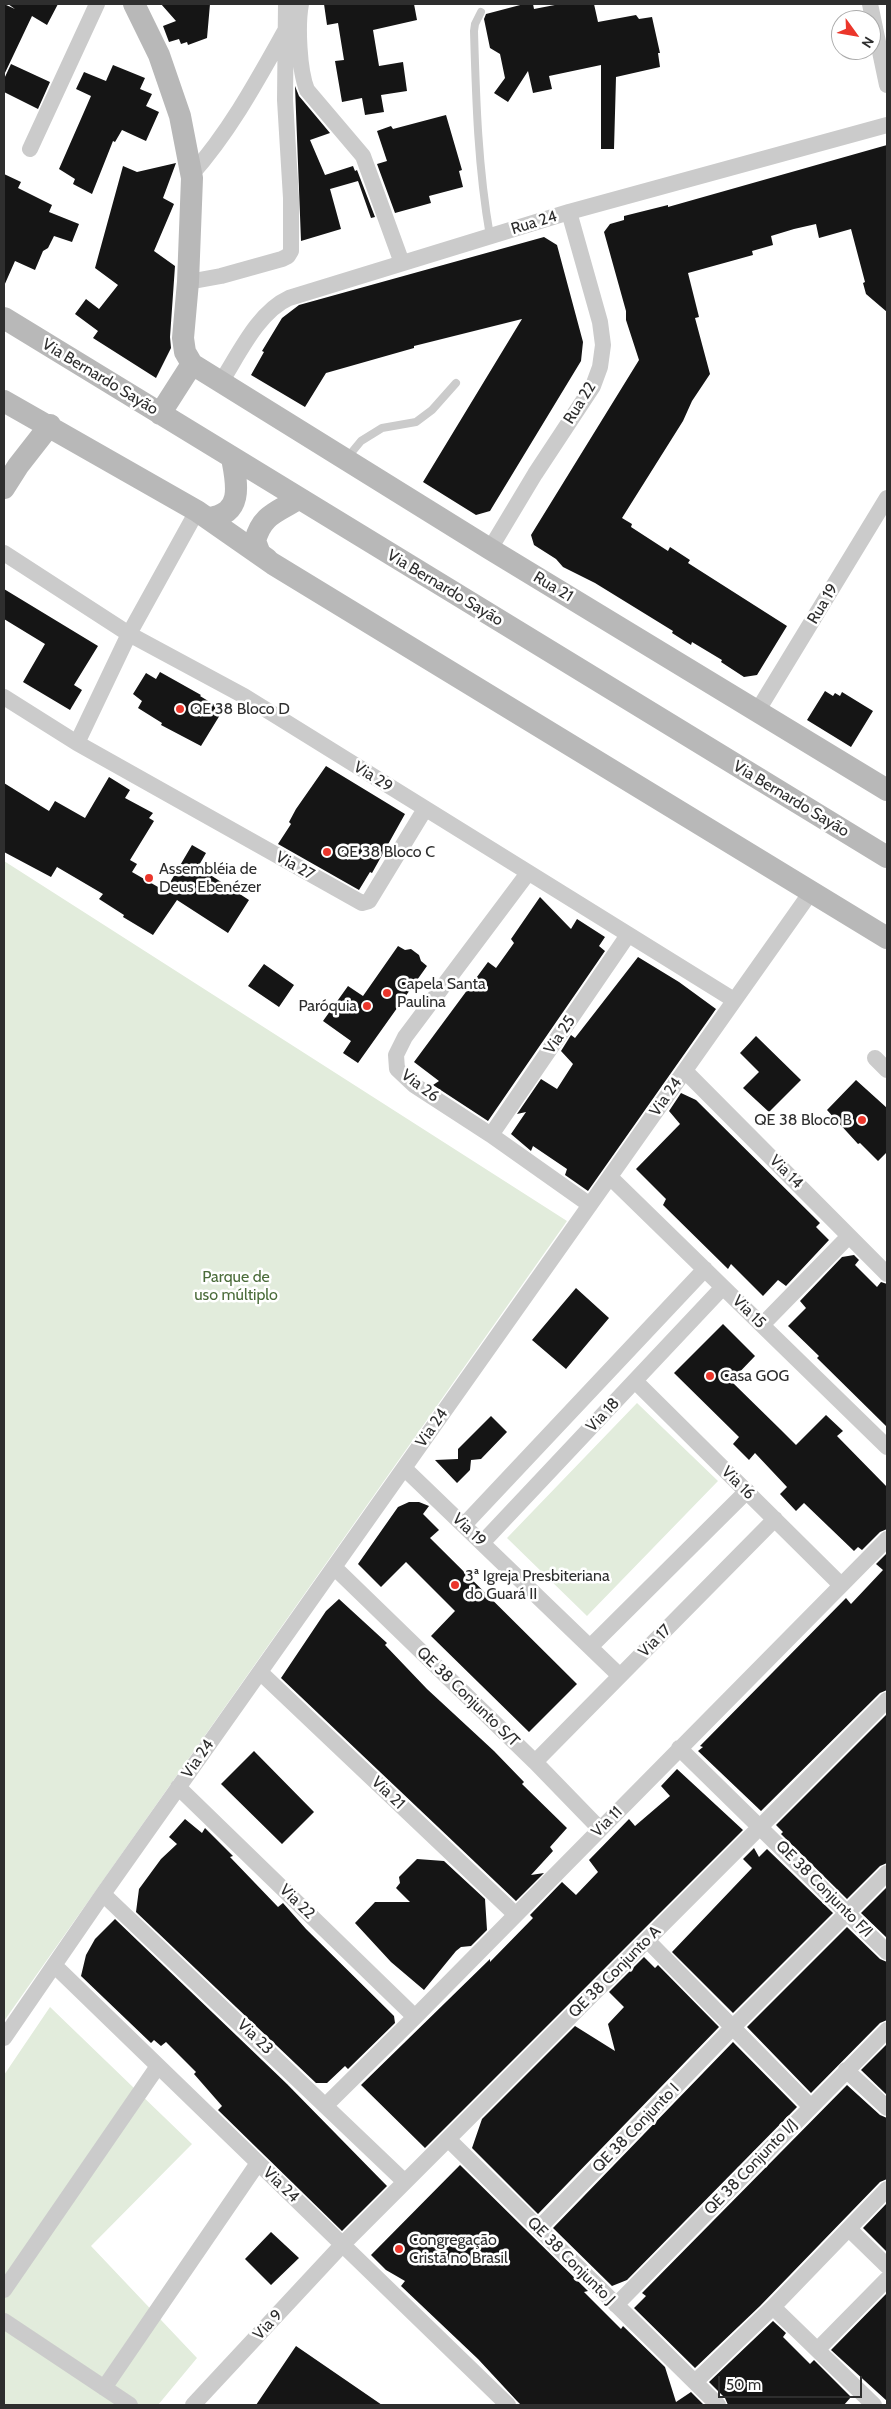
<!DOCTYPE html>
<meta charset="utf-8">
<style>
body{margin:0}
#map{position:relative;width:891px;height:2409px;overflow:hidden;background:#fff;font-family:Cabin,sans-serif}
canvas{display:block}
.frame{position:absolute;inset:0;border:5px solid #2e2e2e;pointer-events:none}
.north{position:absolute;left:831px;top:10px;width:50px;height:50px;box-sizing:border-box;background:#fff;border:1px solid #ababab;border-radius:50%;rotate:122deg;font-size:14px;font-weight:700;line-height:20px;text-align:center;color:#2e2e2e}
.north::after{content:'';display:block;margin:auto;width:18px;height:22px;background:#eb362b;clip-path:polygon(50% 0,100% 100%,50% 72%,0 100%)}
.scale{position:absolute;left:718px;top:2376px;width:144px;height:22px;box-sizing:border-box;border:2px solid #2e2e2e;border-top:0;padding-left:6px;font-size:15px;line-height:18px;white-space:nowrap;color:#2e2e2e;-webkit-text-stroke:4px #fff;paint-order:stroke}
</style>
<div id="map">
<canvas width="891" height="2409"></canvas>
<div class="frame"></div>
<div class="north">N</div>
<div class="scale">50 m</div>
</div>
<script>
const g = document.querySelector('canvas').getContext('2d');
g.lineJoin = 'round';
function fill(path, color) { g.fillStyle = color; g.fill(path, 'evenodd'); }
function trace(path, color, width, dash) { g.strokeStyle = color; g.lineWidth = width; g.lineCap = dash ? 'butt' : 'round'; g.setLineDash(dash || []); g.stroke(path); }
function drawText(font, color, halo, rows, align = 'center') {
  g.font = font + ' Cabin,sans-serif'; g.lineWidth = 5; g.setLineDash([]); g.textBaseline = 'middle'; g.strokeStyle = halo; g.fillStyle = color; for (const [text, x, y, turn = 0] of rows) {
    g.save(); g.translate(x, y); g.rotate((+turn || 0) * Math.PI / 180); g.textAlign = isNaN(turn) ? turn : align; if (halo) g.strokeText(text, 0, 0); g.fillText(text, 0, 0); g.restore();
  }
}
fill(new Path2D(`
 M4 861 567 1221 4 2021Z
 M637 1403 718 1481 587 1616 507 1538Z
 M50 2007 192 2144 91 2246 197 2358 158 2405H4V2075Z`), '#e2ecdc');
fill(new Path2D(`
 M4 4 15 9 8 4H58L47 25 32 16 4 75Z
 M161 4H210L207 38 188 45 187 42 181 44 179 39 169 42 163 26 176 21Z
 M324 4H414L417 20 373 30 379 66 403 62 407 91 381 95 384 112 365 115 362 98 342 102 335 61 344 60 338 23 327 25Z
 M524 4H533L534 9 560 4H594L598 22 636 15 639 19 652 17 660 53H658L660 67 616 77 614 149H601V65L549 76 552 89 533 93 528 71 508 102 494 93 505 78 500 54 490 48 484 19 486 14Z
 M11 64 50 82 38 109 4 92V79Z
 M113 65 145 78 140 89 152 94 146 106 159 112 146 141 122 130 115 142 113 141 92 194 73 184 75 179 59 169 91 96 76 89 84 72 106 81Z
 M295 86 299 96 330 133 310 140 325 175 353 166 355 171 357 170 375 217 371 218 358 181 330 189 341 229 301 241Z
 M446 115 462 170 459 171 463 187 429 196 431 203 395 213 377 164 387 161 377 131 391 126 393 129Z
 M887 145V312L866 294 863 283 865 282 851 229 819 238 816 224 794 229 771 236 773 245 752 251 753 255 688 273 699 317 695 318 710 374 692 401 683 421 622 518 632 524 631 527 668 551 670 547 690 560 688 563 787 626 757 675 744 677 721 662 722 660 692 642 691 645 672 633 673 631 595 583 563 567 556 559 534 545 531 535 639 360 626 320V311L604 232 610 224 624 220V216L668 205V207Z
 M176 163 163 198 174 204 154 251 175 266 170 337 171 348 156 378 93 338 98 331 75 314 86 299 99 309 118 285 95 268 123 166 137 172Z
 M4 174 21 182 18 188 52 205 49 212 79 224 72 242 54 236 48 248 43 251 35 270 15 261 4 286Z
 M544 237 557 245 583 342 581 361 490 511 476 515 423 482 522 319 414 346V348L326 373 305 407 251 375 264 352 262 351 282 318 299 305Z
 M4 589 98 646 74 685 82 690 70 710 23 682 45 644 4 619Z
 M160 672 201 695 200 696 223 710 201 746 161 725 162 723 138 708 142 701 133 694 146 673 156 679Z
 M825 691 833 696 835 693 840 696 842 692 873 711 851 747 807 720Z
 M326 766 405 814 372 873 370 872 359 890 278 844 291 824 289 822 296 809Z
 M109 777 130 790 125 798 153 813 149 818 154 821 130 860 137 864 132 872 165 891 192 845 206 853 198 867 249 900 228 933 177 900 153 935 123 917 124 915 99 899 103 894 57 867 51 877 4 852V783L49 811 55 801 85 818Z
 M540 897 571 929 577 919 605 937 599 946 605 951 488 1121 433 1085 439 1081 414 1062 488 962 496 968 514 943 511 939Z
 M398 946 405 950 411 949 419 955 421 961 427 966 358 1063 343 1053 351 1041 323 1021 348 986 363 996Z
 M638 957 679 982 716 1009 588 1191 565 1175 567 1169 533 1146 531 1151 511 1134 526 1112 517 1114 541 1079 557 1089 573 1064 561 1051 571 1035 575 1038Z
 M264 964 294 985 279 1007 248 986Z
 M756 1036 801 1080 769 1112 743 1088 759 1072 740 1053Z
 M856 1080 887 1108V1152L878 1161 860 1143 858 1144 827 1110Z
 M681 1093 696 1100 820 1223 816 1227 829 1240 786 1286 778 1280 763 1296 731 1264 728 1269 663 1205 666 1199 636 1169 680 1124 669 1111Z
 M854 1255 859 1260 855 1265 877 1287 881 1282 887 1284V1427L817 1358 819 1356 788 1326 806 1308 800 1301 842 1257Z
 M576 1288 609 1318 566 1369 532 1340Z
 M723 1324 755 1356 731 1381 780 1429 796 1445 826 1415 843 1431 837 1436 887 1487V1529L880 1532 862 1550 858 1547 854 1551 804 1503 796 1511 780 1494 787 1487 755 1453 749 1460 733 1444 739 1437 674 1373Z
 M491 1416 507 1432 481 1459 471 1460 470 1470 457 1483 435 1460 458 1459V1449Z
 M409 1502H419L429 1506 423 1514 439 1530 430 1538 577 1684 529 1732 431 1636 455 1611 406 1562 381 1587 358 1564 398 1507Z
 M887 1553V1690L880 1693 761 1811 698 1751 703 1747 700 1746 846 1598 851 1604 883 1570 876 1564Z
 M339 1599 387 1643 385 1645 427 1689 494 1751 524 1782 522 1784 567 1828 550 1847 553 1851 531 1875 544 1873 516 1901 281 1678 326 1611Z
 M887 1714V1863L880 1866 847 1899 781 1834 783 1832 776 1825Z
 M254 1751 314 1812 282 1844 221 1784Z
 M677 1769 743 1830 425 2148 361 2085 490 1959V1962L533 1918 530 1915 562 1882 576 1895 598 1872 589 1860 629 1819 635 1826 670 1796 661 1786Z
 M185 1819 202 1833 205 1828 233 1856 230 1857 278 1907 283 1903 306 1929 394 2016 395 2023 348 2069 345 2066 327 2083H316L136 1912 139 1889 161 1859 177 1844 169 1837Z
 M754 1848 759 1857 767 1849 833 1913 733 2013 672 1952 752 1868 743 1859Z
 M417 1859 444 1861 485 1899 487 1930 471 1946 461 1947 456 1951 424 1990 391 1962 355 1923 375 1902H410L396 1888 400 1883 399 1877Z
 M887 1887V1938L861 1913Z
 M115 1919 287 2084 387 2186 342 2231 218 2110 222 2106 194 2074 196 2072 166 2042 161 2046 154 2040 151 2043 81 1976 86 1955 95 1939Z
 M847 1927 880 1959 887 1962V2020L880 2023 811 2093 747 2027Z
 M644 1957 655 1968 658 1965 719 2027 538 2214 472 2148 482 2119 575 2026 615 2051 608 2024 624 2007 609 1992Z
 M733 2042 797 2107 627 2280 612 2286 553 2228Z
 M887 2044V2095L861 2070Z
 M847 2085 880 2115 887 2118V2179L880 2182 760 2306 695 2368 634 2308 646 2296 642 2293Z
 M460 2165 588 2291 584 2292 621 2329 623 2326 665 2367 676 2402 691 2392 704 2405H521L517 2401 478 2359 401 2286 405 2281 386 2270 371 2255Z
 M887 2203V2252L863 2228Z
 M271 2232 299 2258 271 2285 245 2259Z
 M887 2293V2401L831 2350Z
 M773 2321 786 2333 783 2337 810 2364 814 2360 851 2397 844 2405H728L725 2398 709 2382Z
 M296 2346 382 2405H256Z`), '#151515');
trace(new Path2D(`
 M481 12 475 24 474 31C476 101 478 168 490 236
 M347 458 361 441 382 428 416 422 432 410 456 383`), '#cbcbcb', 8);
trace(new Path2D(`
 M301 4C297 25 299 70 307 90L363 156 402 263
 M870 4 887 85
 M30 149 97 4
 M191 175C230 131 257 81 285 31
 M188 282 221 276 282 259 288 256 291 251V198L285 100 286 4
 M221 382C239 354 258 312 289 298L569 212 887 125
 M490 549 535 474 593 386 600 367 603 345 600 322 569 212
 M4 553 129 634 244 696 734 1000
 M4 697 77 743 362 903 369 901 425 809
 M758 710 887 498
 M77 743 129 634 197 511
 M528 873 405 1037 396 1055 397 1069 414 1085 491 1135 590 1205
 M875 1058 887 1070
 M685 1071 887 1274
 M491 1135 628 935
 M610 1177 887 1447
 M762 1325 849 1236
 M635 1381 841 1585
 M404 1468 620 1676
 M464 1525 705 1269
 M482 1543 723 1287
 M334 1567 535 1762 600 1829
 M590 1647 747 1491
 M260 1672 515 1914
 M679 1748 887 1952
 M535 1762 775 1519
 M178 1787 415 2017
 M103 1894 405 2182
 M647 1940 810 2106
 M54 1965 508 2405
 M4 2038 103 1894 811 892
 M846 2070 887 2108
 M326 2105 415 2017 887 1539
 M448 2139 718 2405
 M539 2228 733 2027 887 1873
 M849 2229 887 2266
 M4 2290 158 2066
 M616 2305 887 2030
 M773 2307 874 2405
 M4 2321 130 2405
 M818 2349 887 2279
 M695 2382 773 2307 887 2189
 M104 2388 258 2163
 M193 2405 342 2245 887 1700`), '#cbcbcb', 16);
trace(new Path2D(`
 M134 4 159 55 180 116 192 178 188 282 183 338 185 352 192 364 490 549 887 790
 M4 318 887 857
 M4 401 197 511 273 564 887 938
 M160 414 192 364
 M4 488 18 466 50 425
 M208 518C244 514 237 484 232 458
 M267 559 260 554 255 541C262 514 278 512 298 499`), '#b8b8b8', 22);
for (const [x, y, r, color] of [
 [180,709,5,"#eb362b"],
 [327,852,5,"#eb362b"],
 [149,878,5,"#eb362b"],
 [387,993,5,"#eb362b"],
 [367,1006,5,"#eb362b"],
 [862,1120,5,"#eb362b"],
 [710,1376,5,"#eb362b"],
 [455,1585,5,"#eb362b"],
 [399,2249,5,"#eb362b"]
]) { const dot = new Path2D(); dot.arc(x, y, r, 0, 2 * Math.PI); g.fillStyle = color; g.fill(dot); trace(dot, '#fff', 2); }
drawText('16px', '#2e2e2e', '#fff', [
 ["Rua 24",534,223,-17],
 ["Via Bernardo Sayão",100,377,31],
 ["Rua 22",580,403,-58],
 ["Rua 21",553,587,31],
 ["Via Bernardo Sayão",445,588,31],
 ["Rua 19",823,604,-59],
 ["Via 29",373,777,32],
 ["Via Bernardo Sayão",791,799,31],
 ["Via 27",295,866,29],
 ["Via 25",560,1035,-56],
 ["Via 26",420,1086,37],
 ["Via 24",666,1097,-55],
 ["Via 14",786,1172,45],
 ["Via 15",749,1312,44],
 ["Via 18",603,1415,-47],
 ["Via 24",432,1428,-55],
 ["Via 16",738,1483,45],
 ["Via 19",469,1530,44],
 ["Via 17",655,1641,-45],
 ["QE 38 Conjunto S/T",468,1697,44],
 ["Via 24",198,1759,-55],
 ["Via 21",388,1793,44],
 ["Via 11",607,1822,-45],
 ["QE 38 Conjunto F/I",824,1889,45],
 ["Via 22",297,1902,44],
 ["QE 38 Conjunto A",615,1972,-45],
 ["Via 23",255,2037,44],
 ["QE 38 Conjunto I",636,2128,-46],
 ["QE 38 Conjunto I/J",751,2167,-46],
 ["Via 24",281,2185,44],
 ["QE 38 Conjunto J",571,2261,45],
 ["Via 9",268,2325,-47]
]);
drawText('16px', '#2e2e2e', '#fff', [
 ["QE 38 Bloco D",190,709],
 ["QE 38 Bloco C",337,852],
 ["Assembléia de",159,869],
 ["Deus Ebenézer",159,887],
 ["Capela Santa",397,984],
 ["Paulina",397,1002],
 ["Paróquia",357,1006,"right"],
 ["QE 38 Bloco B",852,1120,"right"],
 ["Casa GOG",720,1376],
 ["3ª Igreja Presbiteriana",465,1576],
 ["do Guará II",465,1594],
 ["Congregação",409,2240],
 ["Cristã no Brasil",409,2258]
], 'left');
drawText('16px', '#4b6c3a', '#fff', [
 ["Parque de",236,1277],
 ["uso múltiplo",236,1295]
]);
</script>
